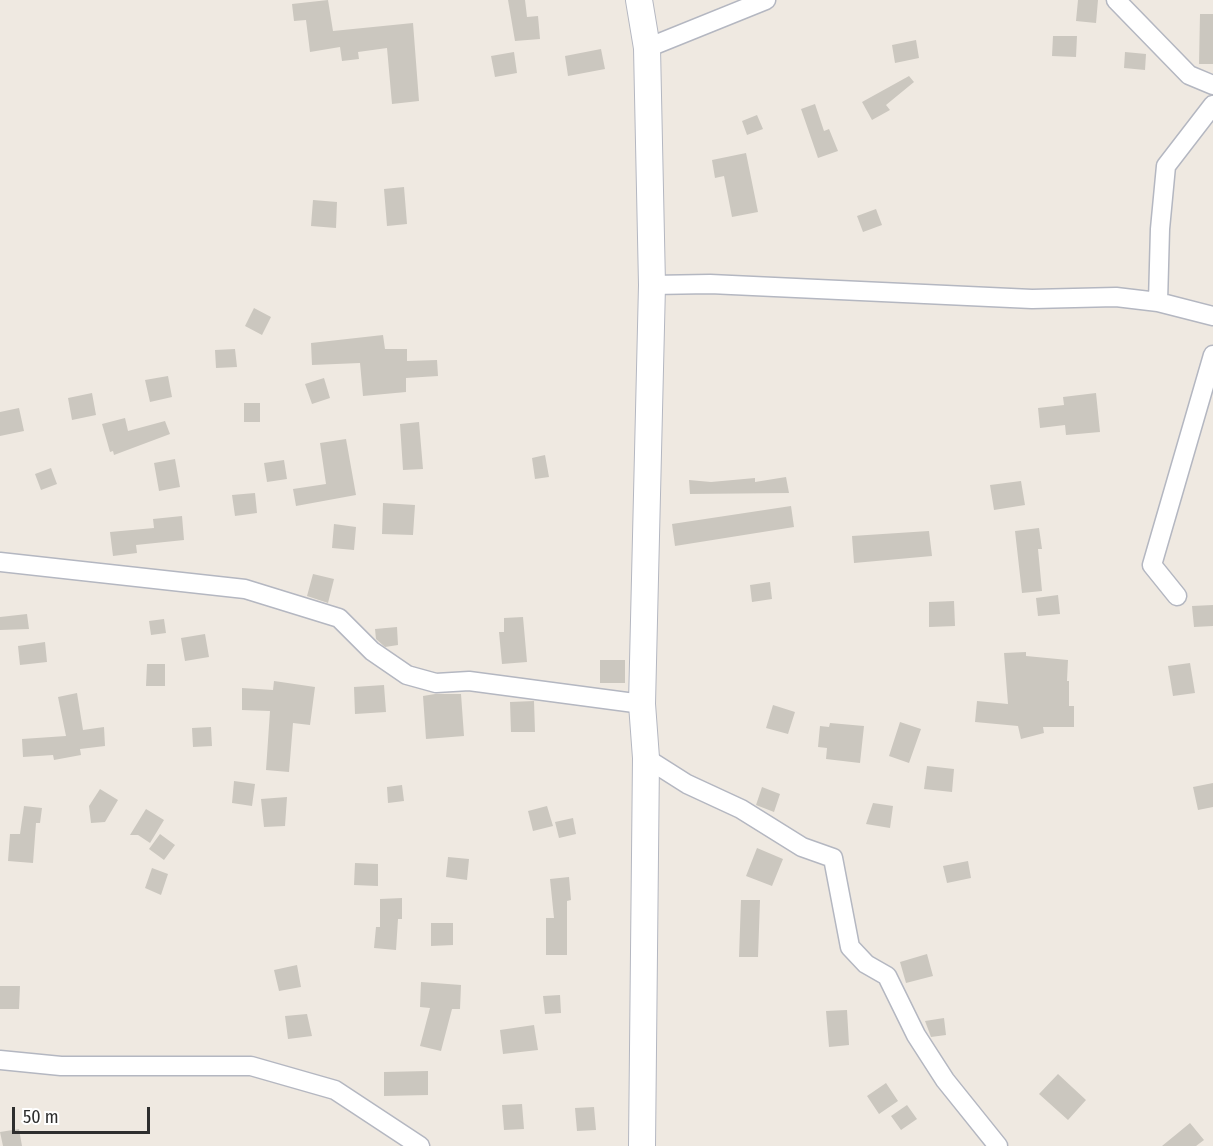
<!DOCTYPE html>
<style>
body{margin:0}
#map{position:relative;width:1213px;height:1146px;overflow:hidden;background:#efe9e1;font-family:"Fira Sans Condensed",sans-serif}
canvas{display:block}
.scale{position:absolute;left:12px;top:1107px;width:138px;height:27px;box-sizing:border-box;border:3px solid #2e2e2e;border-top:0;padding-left:8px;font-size:18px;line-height:21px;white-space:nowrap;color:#2e2e2e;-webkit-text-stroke:4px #fff;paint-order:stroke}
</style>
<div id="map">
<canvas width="1213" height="1146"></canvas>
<div class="scale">50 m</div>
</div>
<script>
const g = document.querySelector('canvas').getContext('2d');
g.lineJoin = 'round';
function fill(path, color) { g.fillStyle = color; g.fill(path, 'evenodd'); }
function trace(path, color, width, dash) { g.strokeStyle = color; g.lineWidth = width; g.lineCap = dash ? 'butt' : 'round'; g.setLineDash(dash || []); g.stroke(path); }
fill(new Path2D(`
 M328 0 333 31 413 23 419 101 392 104 387 48 358 52 359 59 342 61 340 47 310 52 306 20 294 21 292 4Z
 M508 0H525L527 17 538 16 540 39 515 41Z
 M1078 0H1098L1096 23 1076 21Z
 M1200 14H1213V64H1199Z
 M1053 36H1077L1076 57 1052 56Z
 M916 40 919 58 895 63 892 45Z
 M601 49 605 69 568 76 565 56Z
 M514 52 517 73 495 77 491 56Z
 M1125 52 1146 54 1145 70 1124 68Z
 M909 76 914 82 886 105 890 110 872 120 862 102Z
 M815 104 824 131 829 129 838 151 818 158 801 109Z
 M757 115 763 129 747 135 742 121Z
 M746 153 758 212 732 217 724 176 715 178 712 160Z
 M404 187 407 224 387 226 384 189Z
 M313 200 337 202 336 228 311 226Z
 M876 209 882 225 863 232 857 216Z
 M254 308 271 317 262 335 245 326Z
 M383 335 385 349H407V361L437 360 438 376 406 378V392L363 396 360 363 312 365 311 343Z
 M235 349 237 367 216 368 215 350Z
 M168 376 172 397 150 402 145 380Z
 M324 378 330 398 312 404 305 384Z
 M92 393 96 415 72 420 68 398Z
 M1096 393 1100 432 1066 435 1065 425 1040 428 1038 408 1064 405 1063 397Z
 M244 403H260V422H244Z
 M19 408 24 431 0 436V412Z
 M125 418 128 431 165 421 170 434 114 455 113 451 110 452 102 424Z
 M419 422 423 469 403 470 400 424Z
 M346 439 356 495 296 506 293 489 326 484 320 443Z
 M545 455 549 477 535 479 532 458Z
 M175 459 180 487 159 491 154 463Z
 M284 460 287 479 267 482 264 463Z
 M51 468 57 484 41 490 35 474Z
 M786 477 789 493 690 494 689 480 711 482 755 478V482Z
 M1021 481 1025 505 994 510 990 485Z
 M255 493 257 513 235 516 232 495Z
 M383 503 415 505 413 535 382 534Z
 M791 506 794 527 675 546 672 524Z
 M182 516 184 540 136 545 137 553 113 556 110 532 154 528 153 519Z
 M334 524 356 527 354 550 332 548Z
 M1039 528 1042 549H1038L1042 591 1022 593 1015 531Z
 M929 531 932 556 854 563 852 536Z
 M313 574 334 579 328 603 307 596Z
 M770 582 772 599 752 602 750 585Z
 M1058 595 1060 614 1038 616 1036 598Z
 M954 601 955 626 929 627V602Z
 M1213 605V626L1194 627 1192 606Z
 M27 614 29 629 0 630V617Z
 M523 617 527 662 502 664 499 632H504V618Z
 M164 619 166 633 151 635 149 621Z
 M397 627 398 645 385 647 376 639 375 629Z
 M205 634 209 657 185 661 181 638Z
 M45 642 47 662 20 665 18 646Z
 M1026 652V656L1068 660 1067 681H1069V706H1074V727H1043L1044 733 1021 739 1018 726 975 722 977 701 1008 704 1004 653Z
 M600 660H625V683H600Z
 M1190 663 1195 693 1173 696 1168 666Z
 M147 664H165V686H146Z
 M274 681 315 687 310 725 293 723 289 772 266 770 270 711 242 710V688L273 690Z
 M384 685 386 712 355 714 354 687Z
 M77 693 83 730 104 727 105 746 80 749 81 755 54 760 53 755 23 757 22 739 66 736 58 697Z
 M435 694H461L464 736 426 739 423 696Z
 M534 701 535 732H511L510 702Z
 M773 705 795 712 788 734 766 728Z
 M900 722 921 729 909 763 889 756Z
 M830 723 864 726 860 763 826 759 827 748 818 747 820 726 829 727Z
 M211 727 212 746 193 747 192 728Z
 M927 766 954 769 952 792 924 789Z
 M234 781 255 784 252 806 232 803Z
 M1213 783V807L1198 810 1193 787Z
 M402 785 404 801 388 803 387 787Z
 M762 787 780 794 774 812 756 805Z
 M100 789 118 800 105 822 91 823 89 806Z
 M287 797 285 826 264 827 261 799Z
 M873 803 893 806 890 828 866 824Z
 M24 806 42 808 40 823H36L33 863 8 861 10 834H20Z
 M547 806 553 826 533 831 528 811Z
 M146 809 164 820 150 843 138 835H130Z
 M573 818 576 834 559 838 555 822Z
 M160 834 175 845 164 860 149 849Z
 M757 848 783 859 772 886 746 876Z
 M448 857 469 859 467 880 446 877Z
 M968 861 971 878 947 883 943 866Z
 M355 863 378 864V886L354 885Z
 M152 868 168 874 161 895 145 888Z
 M569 877 571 900 567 901V955H546V918H554L550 879Z
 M402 898V919H398L396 950 374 948 376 927H380V899Z
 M741 900H760L758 957H739Z
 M431 923H453V945L431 946Z
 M927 954 933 976 906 983 900 962Z
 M297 965 301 987 279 991 274 970Z
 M421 982 461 985 460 1009H452L441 1051 420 1046 430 1008 420 1007Z
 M0 986H20L19 1009H0Z
 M560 995 561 1013 545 1014 543 996Z
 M847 1010 849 1045 829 1047 826 1011Z
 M307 1014 312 1036 288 1039 285 1016Z
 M944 1018 946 1035 931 1037 925 1021Z
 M534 1025 538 1050 503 1054 500 1030Z
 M428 1071V1095L384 1096V1072Z
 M1058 1074 1086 1100 1068 1120 1039 1094Z
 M886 1083 898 1101 879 1114 867 1096Z
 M522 1104 524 1129 504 1130 502 1105Z
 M907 1105 917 1119 901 1130 891 1116Z
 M594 1107 596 1130 577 1131 575 1108Z
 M1190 1123 1204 1140 1196 1146H1162Z
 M19 1129 22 1146H3L0 1132Z`), '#cbc7bf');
const street = new Path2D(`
 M1116 0 1189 75 1213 85
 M647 48 766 0
 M652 285 710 284 1032 299 1116 297 1158 302 1213 316
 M1158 302 1160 229 1166 166 1213 105
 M0 562 245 589 339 618 372 651 407 675 436 683 469 681 642 704
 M1177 596 1152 565 1213 355
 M646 758 687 784 741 809 802 847 833 858 850 947 866 964 887 976 916 1035 945 1080 998 1146
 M0 1060 61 1066H251L335 1090 420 1146`);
const secondary = new Path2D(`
 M639 0 647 48 652 285 642 704 646 758 642 1146`);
trace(street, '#b4b7c1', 21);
trace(secondary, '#b4b7c1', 28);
trace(street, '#fff', 18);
trace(secondary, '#fff', 26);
</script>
